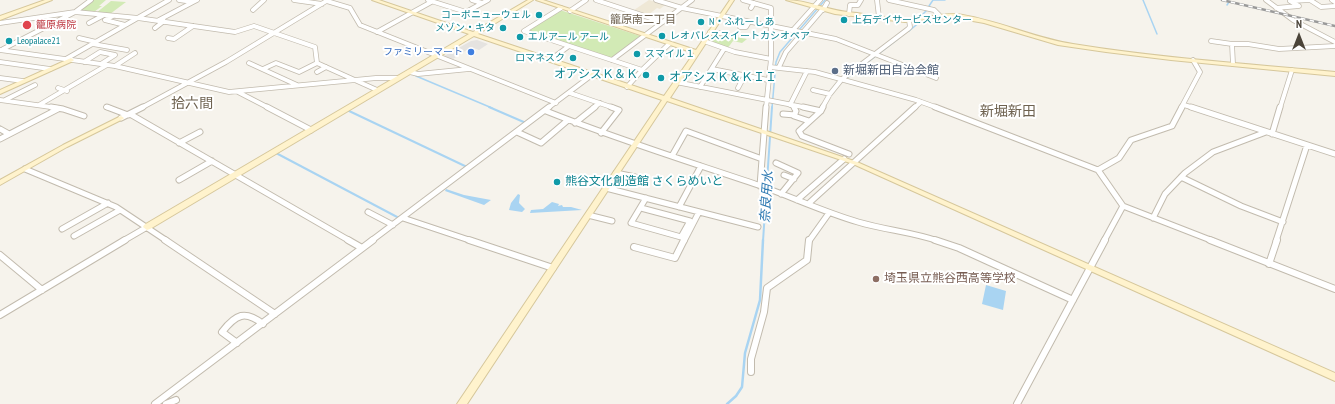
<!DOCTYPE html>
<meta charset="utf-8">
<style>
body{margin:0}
#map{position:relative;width:1335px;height:404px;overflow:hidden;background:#f6f3ec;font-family:"PT Sans Narrow",sans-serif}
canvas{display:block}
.north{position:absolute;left:1279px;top:16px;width:40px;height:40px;-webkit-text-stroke:3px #fff;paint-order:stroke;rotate:0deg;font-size:11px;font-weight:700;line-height:16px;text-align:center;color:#4b4439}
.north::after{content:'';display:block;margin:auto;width:14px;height:18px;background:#4b4439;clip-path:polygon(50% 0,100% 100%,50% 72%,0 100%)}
</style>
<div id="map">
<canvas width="1335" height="404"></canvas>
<div class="north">N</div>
</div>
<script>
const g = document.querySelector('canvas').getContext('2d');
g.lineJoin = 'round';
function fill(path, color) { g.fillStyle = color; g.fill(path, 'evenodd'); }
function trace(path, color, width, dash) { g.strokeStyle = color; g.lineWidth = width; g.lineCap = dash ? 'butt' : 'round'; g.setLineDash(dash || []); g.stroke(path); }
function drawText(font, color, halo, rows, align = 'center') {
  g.font = font + ' "PT Sans Narrow","Noto Sans JP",sans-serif'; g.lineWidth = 4; g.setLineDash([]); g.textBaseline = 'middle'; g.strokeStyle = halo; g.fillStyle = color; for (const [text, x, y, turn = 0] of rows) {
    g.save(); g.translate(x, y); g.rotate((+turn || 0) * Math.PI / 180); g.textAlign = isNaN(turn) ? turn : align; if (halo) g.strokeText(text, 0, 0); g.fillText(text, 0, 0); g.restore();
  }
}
fill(new Path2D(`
 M649 0 665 5 660 9 657 8 648 15 634 10Z`), '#efe8d6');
fill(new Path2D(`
 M92 0H106L99 6H102L94 12H78Z
 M111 1 126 2 110 14 96 13Z
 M560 10 640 36 641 37 613 58H610L528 31Z
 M714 33 747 39 742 43 733 41 727 49 709 42Z`), '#d2eab5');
fill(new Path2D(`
 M477 40 488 44 479 50 471 47 453 59 444 56 471 41Z`), '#e5e3e0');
fill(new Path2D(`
 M446 189 464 195 491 200 484 205 445 191Z
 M518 194 520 195 519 203 525 209 522 212 509 210 511 203Z
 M552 202 559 204 558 206 562 205 563 207H571L582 210 530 213 531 210 543 209Z
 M986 285 1006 291 1003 310 982 304Z`), '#a9d4f2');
trace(new Path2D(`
 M1143 0 1157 34
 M1227 5 1229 2
 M909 31 921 21V16L930 7 929 6 933 0H945
 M416 76 492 108
 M846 79 898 39
 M772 108 776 62 780 52 825 0`), '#a9d4f2', 1.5);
trace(new Path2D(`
 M489 107 526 123
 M347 110 467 167
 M276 153 399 218
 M763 241 772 107`), '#a9d4f2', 2);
trace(new Path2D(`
 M727 404 736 396 742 387 745 353 760 300 763 240`), '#a9d4f2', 2.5);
const streetFar2 = new Path2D(`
 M179 0 193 2 197 0
 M294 0 322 4
 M428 0 466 12 488 0
 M472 0 482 3
 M596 0 663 22
 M656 0 682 8 836 39 936 78
 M743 0 771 8V59L766 108
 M877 0 879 17
 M889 0 934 10 939 15
 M1266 0 1293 20 1335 42
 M1332 0 1335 2
 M327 1 350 8 360 25 556 103
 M561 8 524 31 642 70 669 44
 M751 8 754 3
 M1276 8 1299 6 1290 1 1310 0 1321 7 1335 6
 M253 10 264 0
 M823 10 827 3
 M570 11 586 0
 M849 14 850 5H858L861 0
 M113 16 105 20 125 25
 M159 20 193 2
 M0 23 75 12 138 18 235 32 254 26 315 47 317 63
 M89 23 104 15
 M740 27H746L749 22
 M155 28 164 21
 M793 30 820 0
 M377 32 433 1
 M710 32 727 34
 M79 38 96 42
 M168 38 174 39 193 26
 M704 41 735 52 771 59
 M1211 41 1232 44H1248L1279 49 1335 46
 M93 44 127 50
 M1232 44 1233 64
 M3 49 75 12 91 0
 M0 50 115 66 229 92 376 78H398
 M648 52 658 55
 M66 59 169 0
 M550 60 569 46
 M612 60 692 0
 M0 62 50 69
 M84 62 100 52 115 55 101 64
 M249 63 297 85
 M115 66 135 53
 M770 67 815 72 916 100 938 108
 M779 67 786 52 822 10
 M263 69 276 63 299 72 317 63 377 90
 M712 69 768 80
 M317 72 326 67
 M410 72 418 74 469 69
 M0 78 23 81
 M676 82 808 108
 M627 87 642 70
 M700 87 724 49
 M58 88 67 91
 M738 88 745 75
 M813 90 830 94
 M238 92 269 108
 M570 93 614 108
 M0 100 58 108
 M5 100 35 85
 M39 105 107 65
 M790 105 807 71
 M1184 105 1194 108
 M793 106 794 108
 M106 107 110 108
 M141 108 226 62 328 0
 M548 108 592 75
 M593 108 600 103
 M822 108 830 94 842 79 908 29 910 27 909 20
 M914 108 921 102
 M1181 108 1200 72 1193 60
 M1280 108 1292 70`);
const streetFar1 = new Path2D(`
 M51 107 63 109 84 116
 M107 107 128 115
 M267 107 311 130
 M794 107 796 111 794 116 809 121
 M803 107 821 111
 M823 107 821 111 799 131 802 136 849 154
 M935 107 1098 170 1123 206 1213 241
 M1191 107 1335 154
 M546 111C616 139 687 161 758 185 792 197 824 212 858 222 885 230 912 232 938 241
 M130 114 350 241
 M783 114 795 115
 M121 118 143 107
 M575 123 595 107
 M0 129 9 134
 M517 132 541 143 568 120
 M601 133 619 110 611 107
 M1272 134 1280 107
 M0 139 58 109
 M179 143 200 132
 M672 156 686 131 762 159
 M776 163 798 173 781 194
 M25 169 116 207 167 241
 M1098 170 1119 158 1131 140 1172 126 1182 107
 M616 173 635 177
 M784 175 794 179
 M1181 177 1241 206 1283 222
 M179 180 212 161
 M760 186 766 107
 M606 188 758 227
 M797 200 844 159
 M808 204 915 107
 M679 207 701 166
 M641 208 690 221 681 237 631 223 646 198
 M368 212 393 225
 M588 215 612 221
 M403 218 472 241
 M1153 218 1165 194 1185 173 1213 152 1266 132
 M62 229 108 203
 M74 236 120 210
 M123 241 147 227
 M371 241 549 107
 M684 241 699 212
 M809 241 829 213
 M1104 241 1123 206
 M1276 241 1307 145`);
const street = new Path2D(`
 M165 240 275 314
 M348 240 362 248
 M469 240 553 268
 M935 240 959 248 1073 300
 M1210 240 1335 289
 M634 247 675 258 684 240
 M0 255 42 290
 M1269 264 1277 240
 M0 315 125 240
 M237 343 222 332C236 314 245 310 263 324
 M751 372V359L764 312 767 288 807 260 809 240
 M155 404 373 240
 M166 404 176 400
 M1017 404 1105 240`);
const secondary = new Path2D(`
 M45 0H52L0 20V16Z
 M372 0H379L473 32 528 0H533L478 34 664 96 694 53 536 0H543L696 50 730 0H734L670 98 857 162 1335 373V381L853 164 667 101 467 404H457L662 100 474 36 150 229 147 230 143 227 144 225 469 34Z
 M786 0C806 0 827 10 848 12 868 14 891 19 911 19 926 18 941 13 956 14 996 19 1033 38 1073 44 1160 58 1248 64 1335 72V76L1171 60 1106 52 1058 45 984 23 956 18 943 17 905 22 835 14Z
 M71 58 74 60 73 61 0 94V90Z
 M121 116 124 118 123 119 67 147 0 185V180L63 145Z`);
trace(streetFar2, '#c2bbae', 5.5);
trace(streetFar1, '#c2bbae', 7);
trace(street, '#c2bbae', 8);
trace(secondary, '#d6c79b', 2);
trace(streetFar2, '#fff', 4);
trace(streetFar1, '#fff', 5);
trace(street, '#fff', 6);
fill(secondary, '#fff3cd');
const rail = new Path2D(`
 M1222 0 1335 26`);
trace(rail, '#9a9a9a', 2.5);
trace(rail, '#fff', 1.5, [4.5]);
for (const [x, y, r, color] of [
 [539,15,4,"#0f9aa8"],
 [844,20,4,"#0f9aa8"],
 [701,22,4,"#0f9aa8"],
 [27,25,5,"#e0444e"],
 [503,28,4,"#0f9aa8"],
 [662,36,4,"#0f9aa8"],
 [520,37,4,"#0f9aa8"],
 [9,41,4,"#0f9aa8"],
 [471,52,4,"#3f7fe0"],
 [637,54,4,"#0f9aa8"],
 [573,58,4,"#0f9aa8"],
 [835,71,4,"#5c6f8a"],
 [646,75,4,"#0f9aa8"],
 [661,78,4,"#0f9aa8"],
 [557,182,4,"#0f9aa8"],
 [876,279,4,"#8d6e63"]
]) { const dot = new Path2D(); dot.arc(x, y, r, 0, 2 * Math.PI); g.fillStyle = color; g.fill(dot); trace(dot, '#fff', 1.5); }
drawText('10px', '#0d838f', '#fff', [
 ["コーポニューウェル",531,15,"right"],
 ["上石デイサービスセンター",852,20],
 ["N・ふれーしあ",709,22],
 ["メゾン・キタ",495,28,"right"],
 ["レオパレススイートカシオペア",670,36],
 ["エルアール アール",528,37],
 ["Leopalace21",17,41],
 ["スマイル１",645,54],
 ["ロマネスク",565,58,"right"]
], 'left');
drawText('10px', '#be3a42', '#fff', [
 ["籠原病院",36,25]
], 'left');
drawText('10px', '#366cbe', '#fff', [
 ["ファミリーマート",463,52]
], 'right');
drawText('11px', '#6e6250', '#fff', [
 ["籠原南二丁目",643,20]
]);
drawText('12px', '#4e5e75', '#fff', [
 ["新堀新田自治会館",843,71]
], 'left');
drawText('12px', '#0d838f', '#fff', [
 ["オアシスＫ＆Ｋ",638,75,"right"],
 ["オアシスＫ＆ＫＩＩ",669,78],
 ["熊谷文化創造館 さくらめいと",565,182]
], 'left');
drawText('12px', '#785e54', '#fff', [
 ["埼玉県立熊谷西高等学校",884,279]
], 'left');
drawText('italic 13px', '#2e7ab2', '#fff', [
 ["奈良用水",767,197,-86]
]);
drawText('14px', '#6e6250', '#fff', [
 ["拾六間",192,104],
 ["新堀新田",1008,112]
]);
</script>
